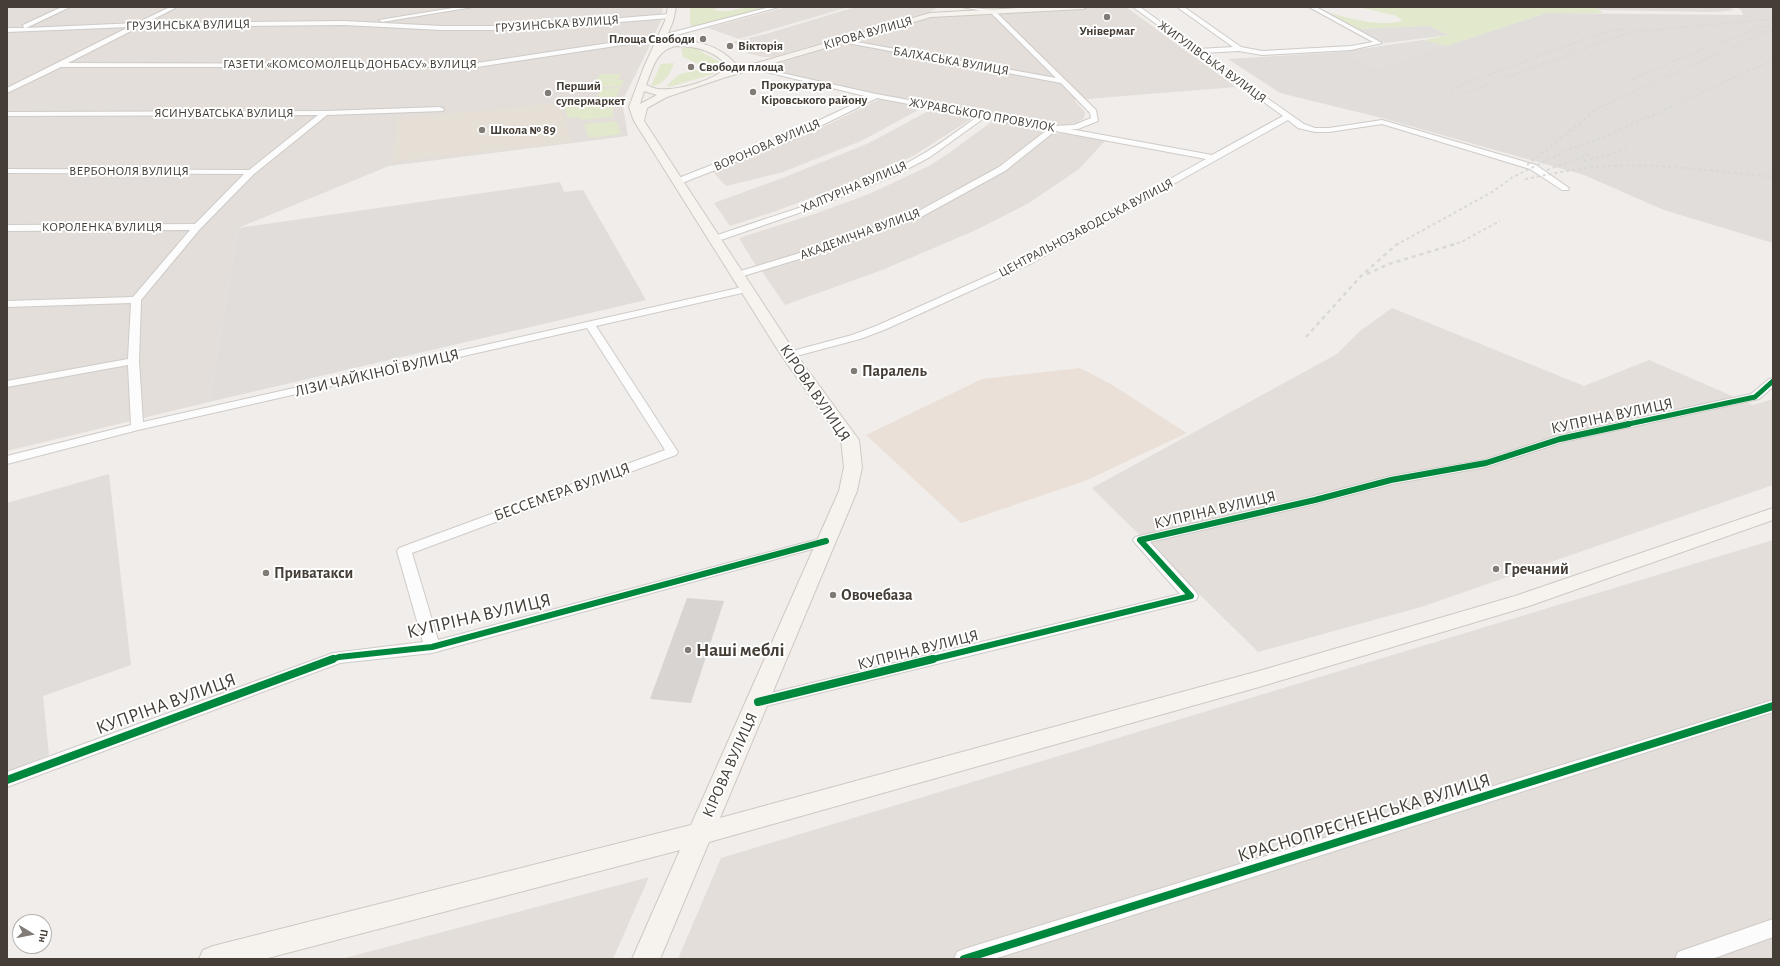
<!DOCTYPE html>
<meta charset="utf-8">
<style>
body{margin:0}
#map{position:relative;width:1780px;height:966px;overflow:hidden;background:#f0edea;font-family:"Alegreya Sans",sans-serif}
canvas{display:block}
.frame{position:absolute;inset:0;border:8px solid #453e37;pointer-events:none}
.north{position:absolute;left:12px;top:914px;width:40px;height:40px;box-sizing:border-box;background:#fff;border:1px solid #b5b2af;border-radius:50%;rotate:100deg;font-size:11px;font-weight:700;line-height:16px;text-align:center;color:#453e37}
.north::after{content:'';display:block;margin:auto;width:14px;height:18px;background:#817b76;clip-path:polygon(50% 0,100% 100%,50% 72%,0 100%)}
</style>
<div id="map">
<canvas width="1780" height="966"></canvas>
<div class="frame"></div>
<div class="north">Пн</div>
</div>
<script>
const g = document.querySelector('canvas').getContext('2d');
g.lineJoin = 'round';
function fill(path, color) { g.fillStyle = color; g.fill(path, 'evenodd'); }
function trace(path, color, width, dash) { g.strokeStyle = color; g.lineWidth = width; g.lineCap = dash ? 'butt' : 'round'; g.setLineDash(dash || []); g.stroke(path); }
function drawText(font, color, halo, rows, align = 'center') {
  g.font = font + ' "Alegreya Sans",sans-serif'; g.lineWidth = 4; g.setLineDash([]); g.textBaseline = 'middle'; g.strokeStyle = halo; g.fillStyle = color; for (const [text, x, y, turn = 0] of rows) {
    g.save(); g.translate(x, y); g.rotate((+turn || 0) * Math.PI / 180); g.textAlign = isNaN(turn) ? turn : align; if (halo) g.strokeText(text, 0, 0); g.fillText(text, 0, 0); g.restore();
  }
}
fill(new Path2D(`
 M7 7H663L661 20 649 47 622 102 628 136 389 166 238 228 209 402 7 451Z
 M787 7H849L739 39 708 28Z
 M855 7H938L930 12 773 57H764L746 53 750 52 732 42 766 34Z
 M1102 7H1126L1236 87 1074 100 1085 112 1084 118 1077 123 1055 127 879 95 762 68 936 15Z
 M880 99 924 107 861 141 783 172 726 186 712 171 811 133Z
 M932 109 976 116 913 156 872 175 776 211 730 226 714 203 785 177 869 143Z
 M994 120 1042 129 1044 132 996 168 912 213 806 251 756 266 739 238 817 213 869 194 929 166 949 153Z
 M1066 133 1105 141 1079 169 1029 203 976 230 882 270 785 305 761 270 921 218 1006 171 1047 136 1052 134Z
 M1392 308 1584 386 1649 360 1753 405 1773 399V485L1421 607 1258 652 1092 488 1337 354 1360 331Z
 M1773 540V959H678L721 858Z
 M649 877 613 959H341Z`), '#e3ded9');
fill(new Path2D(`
 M1080 368 1109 383 1187 433 1085 481 961 523 866 435 982 379Z`), '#eae0d7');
fill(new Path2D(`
 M1594 7H1728L1734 10 1715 12 1599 10Z
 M1736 7H1773V243L1664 210 1584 175 1378 117 1280 93 1228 59 1341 52 1424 40 1446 46 1546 13 1743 15 1741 10Z
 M560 182 564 192 583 190 646 300 209 402 238 228Z
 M109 474 131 665 43 696 49 755 7 772V503Z`), '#e1ddda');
fill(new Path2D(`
 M560 103 571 142 393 161 397 119Z`), '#e6dfd6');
fill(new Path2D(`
 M690 7H721L712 10C725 13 738 9 750 7 758 6 766 7 773 7L694 29 690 24Z
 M1358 7H1594L1603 13H1546L1446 46 1424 40 1449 35 1429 26 1358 29 1330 13C1352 19 1379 27 1402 21L1401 19 1394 15Z
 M688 46H691L722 63C709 72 695 62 683 57L681 49Z
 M674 63C671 73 663 86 651 86L661 64Z
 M702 69H716V73L669 87 667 85 680 74Z
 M600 74H621L618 80H624L621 87H600L602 84H595Z
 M620 88 616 97H597L601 89Z
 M615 100 613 108V117L581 120V117L567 118 565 103Z
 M616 121 621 134 589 138 584 124Z`), '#e1e8cc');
fill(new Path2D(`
 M1429 26 1449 35 1385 43 1358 29Z
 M1424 40 1446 46 1377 70 1341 52Z`), '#e1dedb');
fill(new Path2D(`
 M687 598 724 601 691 703 650 699Z`), '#d8d4d1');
const minor = new Path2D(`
 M62 7H70L26 28 137 23 170 7H177L146 23 344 21 442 26H520L670 14 673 16 670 18 520 30H442L344 25 139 27 68 63 427 64 477 63 662 35 770 7H779L662 39 477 67H61L7 93V88L129 27 7 32V28H24L23 25Z
 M459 7H473L382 22 379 20Z
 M962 7 994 10 1096 110 1098 121 1078 129H1070L1212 155 1283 116 1133 7H1140L1198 49 1233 47 1177 7H1184L1241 47 1262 51 1351 46 1373 42 1309 7H1316L1382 43 1351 50 1262 55 1239 51 1203 53 1304 124 1315 128H1329L1382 120 1536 165 1569 188 1568 190H1562L1530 169 1382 124 1329 132H1315L1298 128 1288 120 1032 263 884 330 860 339 789 358 785 357 783 355 785 353 852 335 876 326 1026 259 1206 159 1055 131 1005 171 921 217 809 256 740 277H734L732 275 734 273 803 252 915 213 999 167 1047 130 984 118 930 157 898 174 822 205 715 242 710 239 712 237C780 213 853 194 916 158 938 146 957 131 977 117L877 98 794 139 682 183H676V179L788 135 869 97 750 68V66L876 94 1052 126 1074 125 1091 118 1090 113 1061 83 837 41 840 39 1056 78 990 12Z
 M440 107 444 109 443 111 327 115 254 174 200 229 141 300 139 361 143 422 747 286 752 289 751 291 596 326 678 452 676 455 412 553 438 640 826 537 831 538 833 541 831 544 432 653 340 663 7 787V772L333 653 423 642 397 551 399 548 665 450 587 328 138 430 7 464V456L131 425 128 365 7 387V381L128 359 131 303 7 307V301L133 297 190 230 7 231V225L195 224 244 174 7 173V169L249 170 318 115 7 116V112L325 111Z
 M1773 378V387L1759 399 1563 442 1486 467 1392 484 1315 504 1150 542 1196 592 1198 596 1196 600 758 708 752 706 750 702 752 698 758 696 1180 594 1135 543 1133 540 1135 537 1314 496 1391 476 1484 460 1560 435 1751 394 1769 379Z
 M1773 700V712L994 959H954L957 952 964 949Z
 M1773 919V937L1712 959H1675L1678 952Z`);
const secondary = new Path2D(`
 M668 7H676L673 21 664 43C690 37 721 44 738 67L736 69 930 13 1038 7H1087L1083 9 931 17 723 78 667 97 647 108 644 121 796 354 859 440 862 467 857 491 720 818 1259 671 1515 596 1773 508V520L1529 606 1259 687 709 842 660 959H632L680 850 264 959H199L203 950 213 946 691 825 839 491 844 467 841 440 781 355 634 121 629 107 644 67 665 21ZM676 46C695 46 715 50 728 67 712 81 679 91 658 89 654 89 650 86 646 85 653 68 656 50 676 46ZM644 91 657 95 640 104Z`);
trace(minor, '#cecbc8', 2);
trace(secondary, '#cec9c2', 2);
fill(minor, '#fdfcfc');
fill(secondary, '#f6f3ef');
trace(new Path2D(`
 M1716 44 1773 23
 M1733 47 1773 29
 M1632 79 1710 46
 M1451 89 1595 35 1628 28
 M1462 94 1630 32 1773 19
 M1600 107 1726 50
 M1670 107 1773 60`), '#d9d9d8', 1.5, [2.5, 2.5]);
trace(new Path2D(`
 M1584 161 1627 149
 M1527 165 1601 106
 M1547 170 1590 154
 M1525 179C1548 175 1571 169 1594 167 1654 162 1714 171 1773 177
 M1396 245 1492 192 1513 177 1568 150 1597 140 1673 106
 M1451 245 1461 242 1500 221`), '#d9d9d8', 2, [3, 3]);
trace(new Path2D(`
 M1367 274 1389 264 1455 244
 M1306 337 1361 276 1397 244`), '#d9d9d8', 2.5, [4, 4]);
trace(new Path2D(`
 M1624 425 1755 397 1773 381`), '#00873e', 5);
trace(new Path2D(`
 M330 660 339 657 432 647 826 541
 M929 660 1191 596 1140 540 1315 500 1391 480 1486 463 1560 439 1629 424`), '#00873e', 6);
trace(new Path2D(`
 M758 702 933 659
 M7 780 333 659
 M964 959 1773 706`), '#00873e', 8);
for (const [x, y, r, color] of [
 [1107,17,4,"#817b76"],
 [703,39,4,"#817b76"],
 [730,46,4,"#817b76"],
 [691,67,4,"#817b76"],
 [753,92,4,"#817b76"],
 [548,93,4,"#817b76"],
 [482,130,4,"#817b76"],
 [854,371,4,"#817b76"],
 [1496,569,4,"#817b76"],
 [266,573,4,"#817b76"],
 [833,595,4,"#817b76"],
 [688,650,4,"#817b76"]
]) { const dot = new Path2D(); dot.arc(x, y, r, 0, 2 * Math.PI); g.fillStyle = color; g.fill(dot); trace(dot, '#fff', 1.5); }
drawText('13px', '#453e37', '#fff', [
 ["ГРУЗИНСЬКА ВУЛИЦЯ",557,24,-4],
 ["ГРУЗИНСЬКА ВУЛИЦЯ",188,25,-1],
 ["КІРОВА ВУЛИЦЯ",868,33,-16],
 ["БАЛХАСЬКА ВУЛИЦЯ",951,61,10],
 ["ЖИГУЛІВСЬКА ВУЛИЦЯ",1212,62,36],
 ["ГАЗЕТИ «КОМСОМОЛЕЦЬ ДОНБАСУ» ВУЛИЦЯ",350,64],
 ["ЯСИНУВАТСЬКА ВУЛИЦЯ",224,113],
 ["ЖУРАВСЬКОГО ПРОВУЛОК",982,115,10],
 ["ВОРОНОВА ВУЛИЦЯ",767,145,-23],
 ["ВЕРБОНОЛЯ ВУЛИЦЯ",129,171],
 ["ХАЛТУРІНА ВУЛИЦЯ",854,187,-23],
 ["КОРОЛЕНКА ВУЛИЦЯ",102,227],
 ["ЦЕНТРАЛЬНОЗАВОДСЬКА ВУЛИЦЯ",1086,228,-28],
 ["АКАДЕМІЧНА ВУЛИЦЯ",860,234,-20]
]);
drawText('bold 13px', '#453e37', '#fff', [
 ["Універмаг",1107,31,"center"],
 ["Площа Свободи",695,39,"right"],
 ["Вікторія",738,46],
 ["Свободи площа",699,67],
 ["Прокуратура",761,85],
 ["Кіровського району",761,100],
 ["Перший",556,86],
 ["супермаркет",556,101],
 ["Школа № 89",490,130]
], 'left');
drawText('bold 16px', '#453e37', '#fff', [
 ["Паралель",862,371],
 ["Гречаний",1504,569],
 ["Приватакси",274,573],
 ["Овочебаза",841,595]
], 'left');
drawText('16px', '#453e37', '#fff', [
 ["ЛІЗИ ЧАЙКІНОЇ ВУЛИЦЯ",377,373,-13],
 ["КІРОВА ВУЛИЦЯ",815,393,56],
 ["КУПРІНА ВУЛИЦЯ",1612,416,-12],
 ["БЕССЕМЕРА ВУЛИЦЯ",562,492,-20],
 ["КУПРІНА ВУЛИЦЯ",1215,510,-13],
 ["КУПРІНА ВУЛИЦЯ",918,650,-14],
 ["КІРОВА ВУЛИЦЯ",730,765,-66]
]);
drawText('19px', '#453e37', '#fff', [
 ["КУПРІНА ВУЛИЦЯ",479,616,-13],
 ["КУПРІНА ВУЛИЦЯ",166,704,-20],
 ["КРАСНОПРЕСНЕНСЬКА ВУЛИЦЯ",1364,818,-17]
]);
drawText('bold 19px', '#453e37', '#fff', [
 ["Наші меблі",696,650]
], 'left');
</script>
